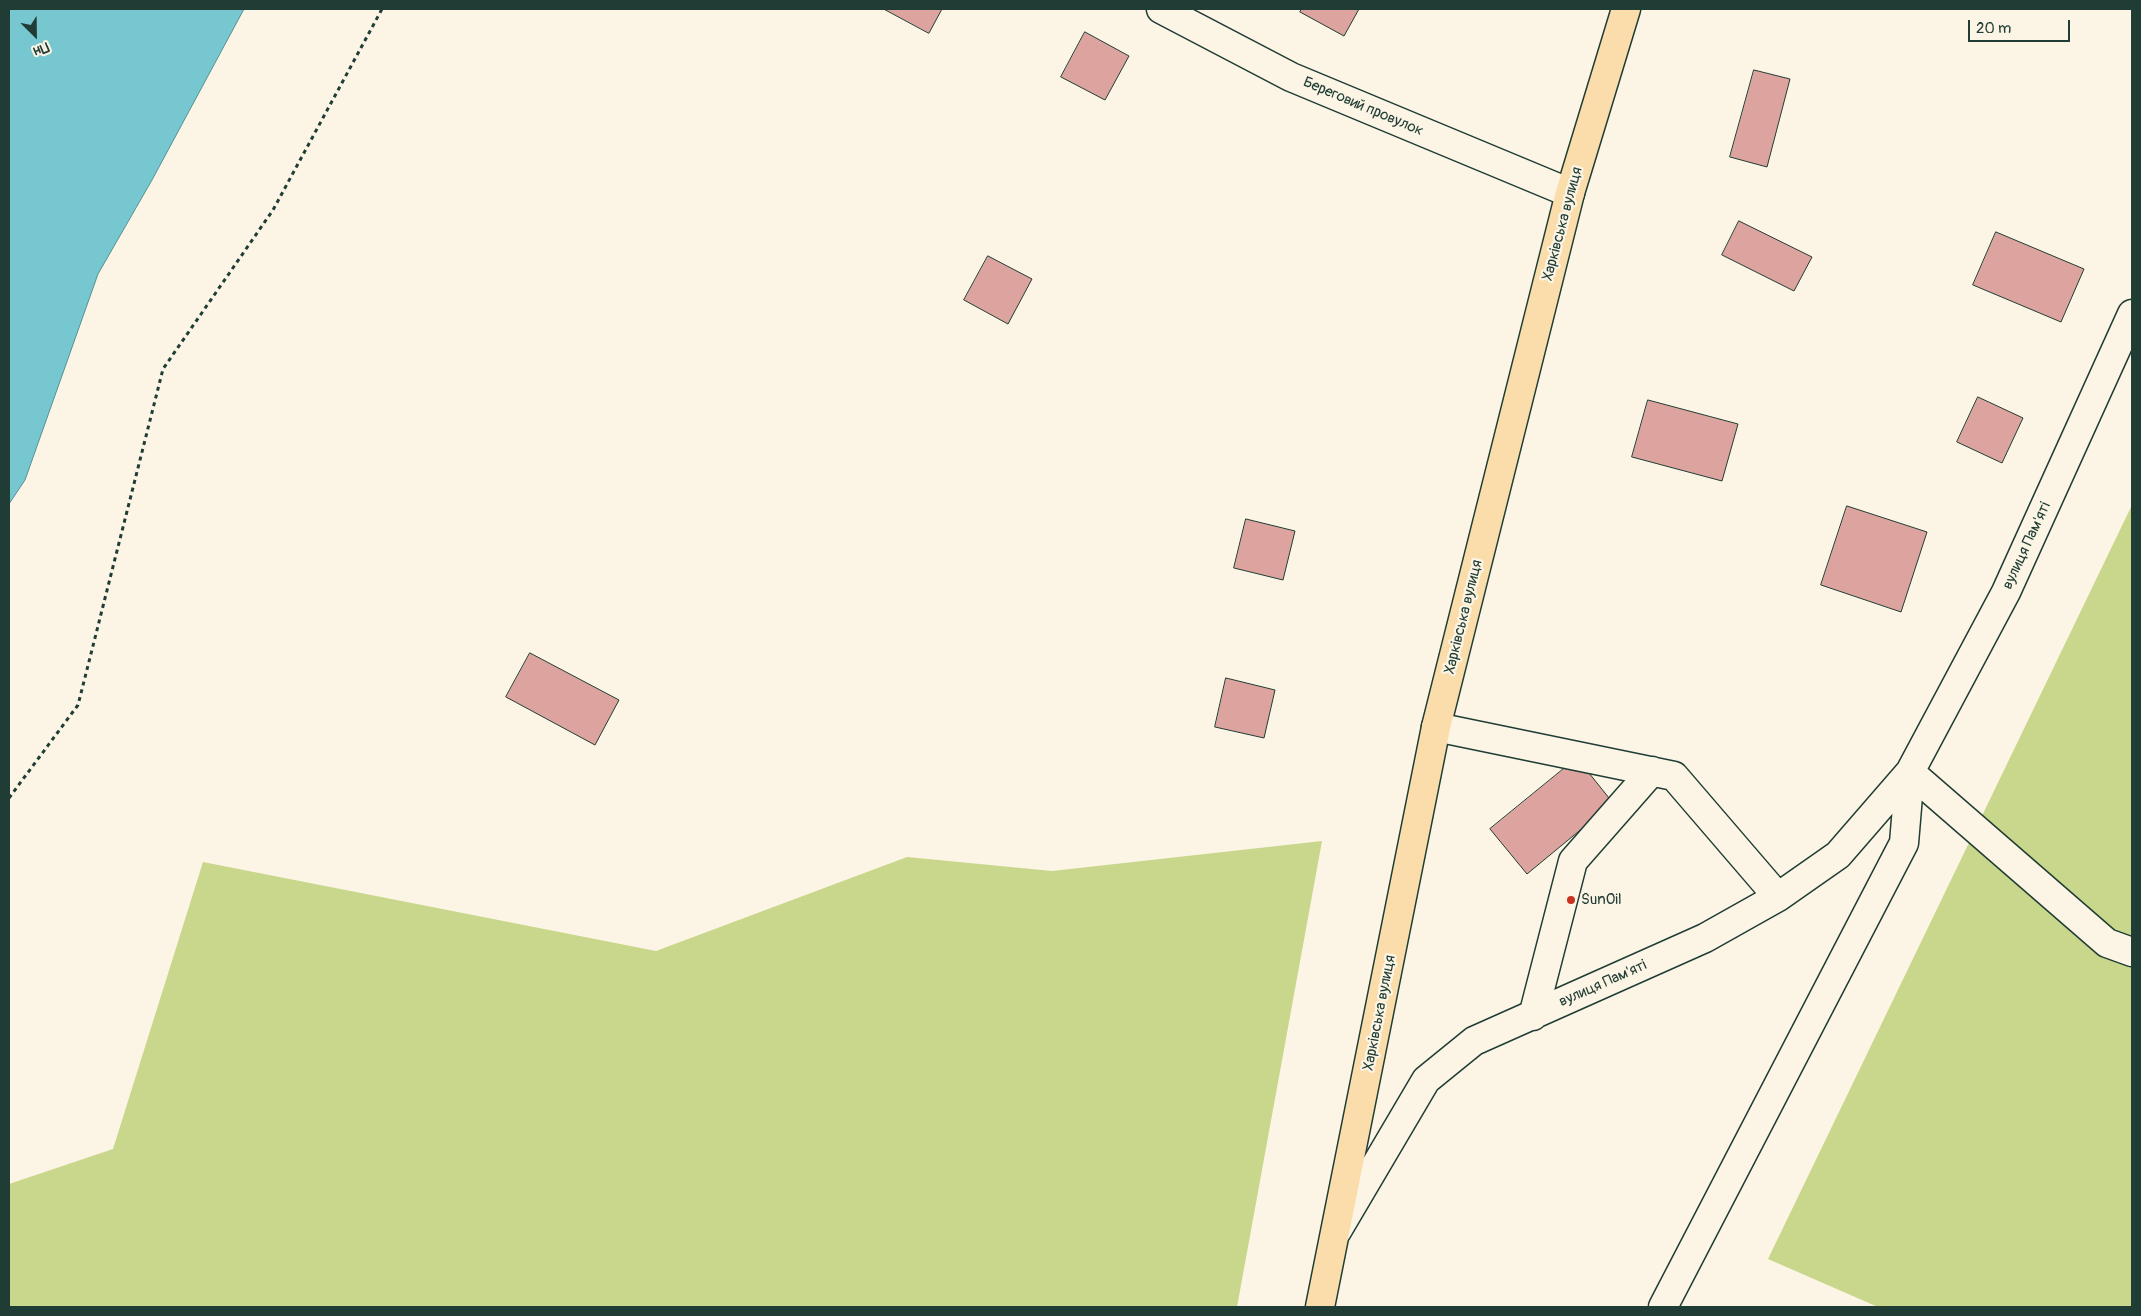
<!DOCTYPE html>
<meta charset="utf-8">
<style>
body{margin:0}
#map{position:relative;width:2141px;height:1316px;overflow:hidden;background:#fcf5e5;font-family:Pangolin,sans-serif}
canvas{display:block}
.frame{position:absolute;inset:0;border:10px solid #1f3d34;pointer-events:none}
.north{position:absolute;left:10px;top:10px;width:50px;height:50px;-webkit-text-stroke:4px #fcf5e5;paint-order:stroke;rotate:157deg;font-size:14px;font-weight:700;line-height:20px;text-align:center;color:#1f3d34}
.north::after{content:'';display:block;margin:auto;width:18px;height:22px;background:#1f3d34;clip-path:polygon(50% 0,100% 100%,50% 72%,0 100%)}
.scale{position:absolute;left:1968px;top:20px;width:102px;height:22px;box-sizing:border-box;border:2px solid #1f3d34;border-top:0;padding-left:6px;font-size:15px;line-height:18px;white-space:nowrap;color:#1f3d34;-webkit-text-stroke:4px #fcf5e5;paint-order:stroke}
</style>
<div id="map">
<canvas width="2141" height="1316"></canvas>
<div class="frame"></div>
<div class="north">Пн</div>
<div class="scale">20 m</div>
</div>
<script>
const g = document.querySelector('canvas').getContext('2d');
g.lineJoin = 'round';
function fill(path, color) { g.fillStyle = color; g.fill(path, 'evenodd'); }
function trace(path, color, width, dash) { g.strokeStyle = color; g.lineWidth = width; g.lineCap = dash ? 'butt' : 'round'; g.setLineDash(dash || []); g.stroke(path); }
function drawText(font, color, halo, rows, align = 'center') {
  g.font = font + ' Pangolin,sans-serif'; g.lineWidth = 4.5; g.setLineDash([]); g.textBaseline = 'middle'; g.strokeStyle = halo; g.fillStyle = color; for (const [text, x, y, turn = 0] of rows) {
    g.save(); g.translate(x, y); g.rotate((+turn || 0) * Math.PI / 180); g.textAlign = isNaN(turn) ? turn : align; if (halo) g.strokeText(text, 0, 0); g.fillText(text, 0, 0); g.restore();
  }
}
fill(new Path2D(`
 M2132 505V1307H1878L1768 1259Z
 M1322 841 1237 1307H9V1184L113 1149 203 862 656 951 907 857 1052 871Z`), '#c8d78b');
const water = new Path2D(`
 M9 9H244L152 180 98 274 25 480 9 504Z`);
fill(water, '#77c7d1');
trace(water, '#549092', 1);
const building = new Path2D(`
 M884 9H942L929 33Z
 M1302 9H1359L1344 36 1300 12Z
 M1085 32 1129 56 1105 100 1061 77Z
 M1754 70 1790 79 1767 167 1730 157Z
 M1739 221 1812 257 1794 291 1722 255Z
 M1996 232 2084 269 2061 322 1973 285Z
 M988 256 1032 279 1008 324 964 300Z
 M1978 397 2023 418 2002 463 1957 442Z
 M1648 400 1738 424 1722 481 1632 457Z
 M1847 506 1927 532 1901 612 1821 585Z
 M1246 519 1295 531 1283 580 1234 568Z
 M530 653 619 700 595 745 506 697Z
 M1226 678 1275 690 1264 738 1215 727Z
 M1577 758 1613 803 1527 874 1490 829Z`);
fill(building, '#dda39f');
trace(building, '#1f3d34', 1);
const minor = new Path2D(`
 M1161 9 1291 77 1570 193
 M1436 727 1674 776 1778 897
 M1910 772 2107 943 2132 952
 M1533 1016 1573 861 1652 771
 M1337 1231 1426 1080 1474 1041 1705 938 1778 897 1838 855 1910 772 2006 592 2132 314
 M1663 1307 1904 843 1910 772`);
const major = new Path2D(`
 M1320 1307 1436 727 1570 193 1626 9`);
trace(minor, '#1f3d34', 31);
trace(major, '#1f3d34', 31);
trace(new Path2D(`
 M9 798 78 705 163 369 273 210 382 9`), '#1f3d34', 3, [4, 4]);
trace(minor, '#fcf5e5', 28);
trace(major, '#faddab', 28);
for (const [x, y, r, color] of [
 [1571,900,5,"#c8321e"]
]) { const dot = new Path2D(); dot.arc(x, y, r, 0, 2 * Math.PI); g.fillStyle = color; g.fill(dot); trace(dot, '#fcf5e5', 2); }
drawText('15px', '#1f3d34', '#fcf5e5', [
 ["Береговий провулок",1363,107,23],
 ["Харківська вулиця",1563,224,-75],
 ["вулиця Пам'яті",2027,546,-65],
 ["Харківська вулиця",1464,617,-76],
 ["вулиця Пам'яті",1603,984,-24],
 ["Харківська вулиця",1380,1013,-79]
]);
drawText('15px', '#1f3d34', '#fcf5e5', [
 ["SunOil",1581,900]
], 'left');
</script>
